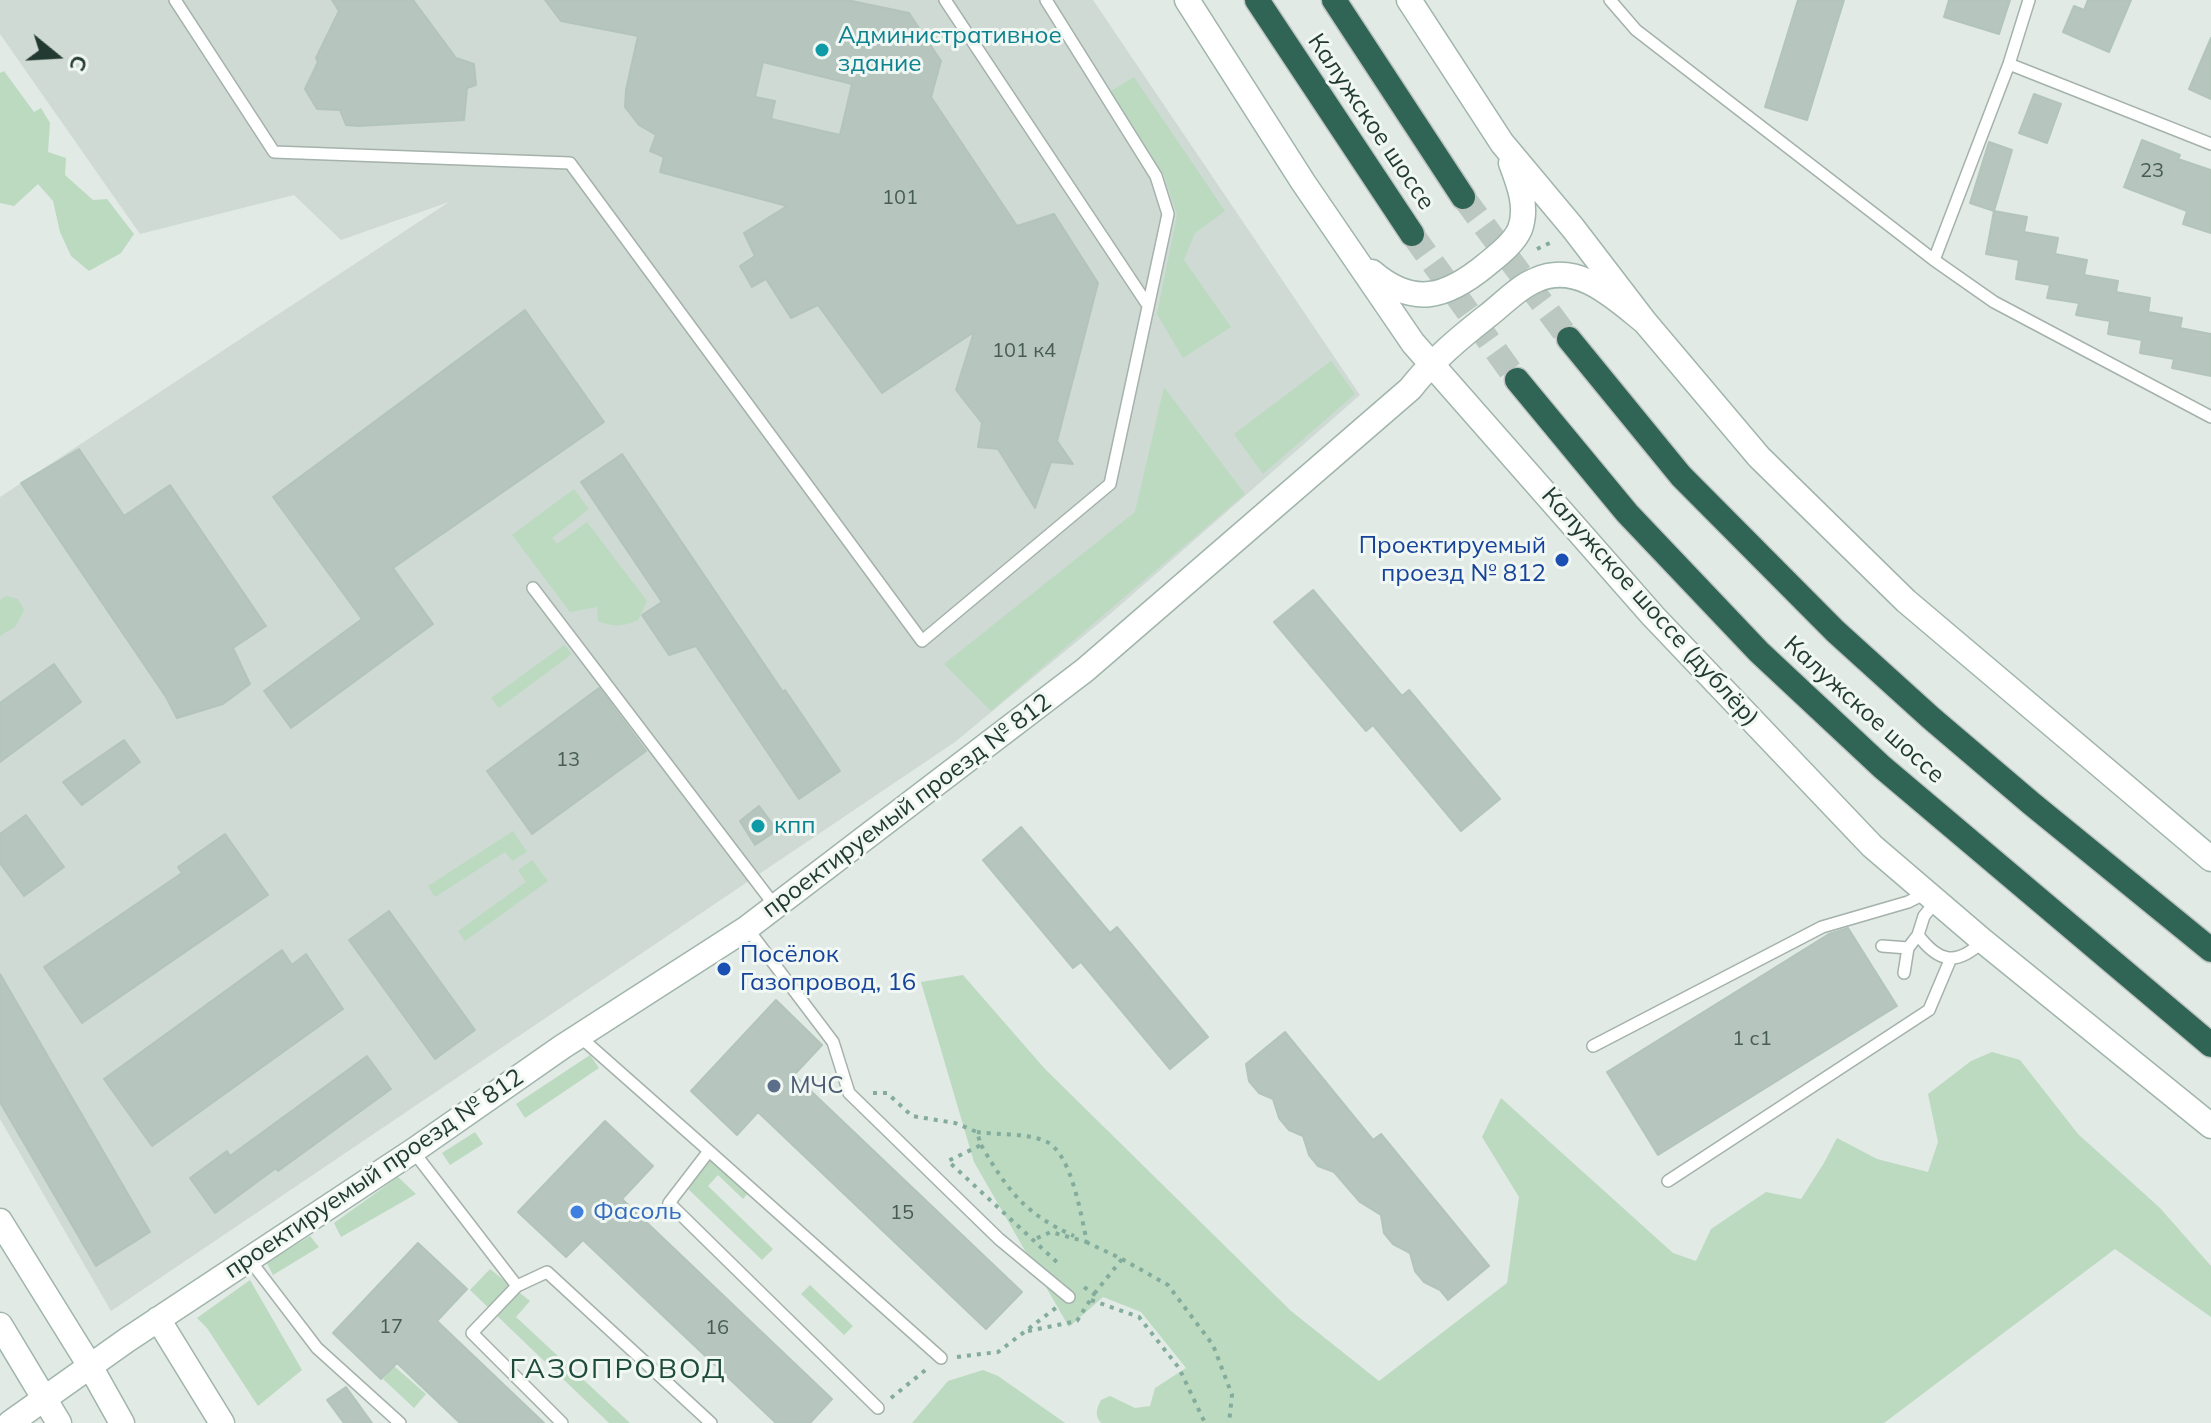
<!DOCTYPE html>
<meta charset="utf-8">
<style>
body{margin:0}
#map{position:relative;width:2211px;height:1423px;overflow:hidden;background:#e1eae5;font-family:Mulish,sans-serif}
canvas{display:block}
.north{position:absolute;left:16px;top:16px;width:80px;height:80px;-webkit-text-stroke:6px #f1f7f3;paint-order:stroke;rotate:108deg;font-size:22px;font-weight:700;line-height:32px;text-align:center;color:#223a31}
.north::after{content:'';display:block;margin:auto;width:28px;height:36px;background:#223a31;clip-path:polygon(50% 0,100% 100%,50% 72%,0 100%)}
</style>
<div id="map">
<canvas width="2211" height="1423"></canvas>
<div class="north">С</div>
</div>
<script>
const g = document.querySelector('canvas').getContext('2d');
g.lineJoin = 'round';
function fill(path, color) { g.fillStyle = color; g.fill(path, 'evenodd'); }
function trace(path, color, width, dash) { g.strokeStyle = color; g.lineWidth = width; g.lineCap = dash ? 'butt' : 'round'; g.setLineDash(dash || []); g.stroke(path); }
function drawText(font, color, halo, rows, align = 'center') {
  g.font = font + ' Mulish,sans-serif'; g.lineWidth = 6; g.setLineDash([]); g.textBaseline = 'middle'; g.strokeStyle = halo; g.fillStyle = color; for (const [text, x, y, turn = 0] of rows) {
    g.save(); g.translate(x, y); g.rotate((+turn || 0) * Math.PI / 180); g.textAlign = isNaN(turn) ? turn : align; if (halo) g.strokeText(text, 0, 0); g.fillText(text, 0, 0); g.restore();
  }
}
fill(new Path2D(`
 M0 0H1093L1360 395 1109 615 955 742 111 1311 0 1119V497L449 202 341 240 294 195 140 234 0 34Z`), '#cfdad4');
fill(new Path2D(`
 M4 71 34 112 41 108 50 123 48 152 66 158 65 175 93 200 107 199 134 234 121 253 89 271 71 256 60 232 53 201 38 184 14 206 0 203V73Z
 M1134 77 1225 211 1195 233 1184 260 1231 327 1183 358 1157 314 1177 215 1164 176 1111 91Z
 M1331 361 1355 394 1263 474 1234 434Z
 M1164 387 1245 494 991 711 944 664 1135 512Z
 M574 489 589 509 552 538 557 544 587 522 647 601 638 620C623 627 613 627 598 621L597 607 570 612 512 535Z
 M6 596 18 599 24 610 16 626 0 636V600Z
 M564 645 572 654 499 708 491 698Z
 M513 831 527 852 512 861 505 852 435 897 428 886Z
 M532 860 548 881 465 941 458 931 526 882 518 870Z
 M963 975 1045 1069 1291 1311 1379 1381 1507 1283 1519 1197 1482 1137 1501 1098 1673 1253 1696 1261 1711 1229 1766 1192 1801 1199 1824 1163 1837 1138 1877 1159 1928 1172 1938 1142 1928 1094 1971 1061 1992 1052 2020 1060 2078 1134 2160 1208 2211 1266V1317L2115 1249 1884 1423H1101C1094 1415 1097 1408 1101 1400L1110 1396 1135 1408 1150 1406 1155 1388 1186 1368 1141 1312 1103 1297 1069 1327 974 1162 921 982Z
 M590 1055 599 1068 525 1118 516 1104Z
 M475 1132 483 1144 450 1165 442 1153Z
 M713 1157 749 1192 743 1199 718 1175 708 1186 773 1249 762 1260 685 1186Z
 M398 1177 416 1194 341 1237 334 1223Z
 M310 1236 319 1247 273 1275 267 1263Z
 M490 1269 530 1301 516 1317 630 1423H609L470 1290Z
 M250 1280 302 1370 258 1406 207 1328 197 1318Z
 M810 1285 853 1326 844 1335 801 1294Z
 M394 1366 426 1394 414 1408 383 1379Z
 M983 1370 998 1376 1065 1423H912L948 1381Z`), '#bbdac0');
const building = new Path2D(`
 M332 0H413L456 58 474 64 476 85 467 88 464 120 358 126 346 125 340 110 317 109 305 89 318 62 316 58 339 11Z
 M545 0H847L909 13 941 61 931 97 1017 226 1054 214 1098 283 1057 441 1073 464 1051 462 1035 508 998 449 978 447 982 423 956 390 974 332 882 393 818 305 791 318 766 279 752 287 740 266 755 256 744 233 787 206 660 172 664 157 650 151 656 135 639 125 625 107 626 90 638 36 561 21ZM763 62 852 84 840 135 771 119 775 101 755 97Z
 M1798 0H1844L1807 120 1765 107Z
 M1949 0H2010L1999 34 1944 17Z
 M2088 0H2131L2109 52 2063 32 2074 6 2084 10Z
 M2211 38V99L2189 89Z
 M2034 94 2061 104 2047 143 2019 133Z
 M2142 140 2180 155 2178 159 2211 170V233L2183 224 2187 211 2124 187Z
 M1989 142 2012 150 1994 211 1970 203Z
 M1994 211 2027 217 2024 232 2058 238 2055 254 2087 260 2084 275 2118 281 2116 292 2150 298 2148 312 2182 318 2180 328 2211 334V376L2172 368 2174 359 2140 353 2142 340 2108 334 2110 321 2076 315 2079 303 2047 298 2050 285 2016 279 2019 260 1986 254Z
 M525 310 604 422 393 568 433 624 291 728 264 691 362 619 273 497Z
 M79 449 124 516 170 485 266 626 233 648 250 684 223 704 177 718 166 697 21 483Z
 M622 454 783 692 785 690 840 771 799 799 696 646 669 655 642 615 662 602 581 482Z
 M1313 590 1402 696 1409 690 1500 799 1461 831 1373 725 1366 731 1274 622Z
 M54 664 81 702 0 762V703Z
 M599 688 646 751 532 834 487 771Z
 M124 740 140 762 82 805 63 782Z
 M759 806 777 830 755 845 740 821Z
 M26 815 64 867 24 896 0 863V834Z
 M1021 827 1110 933 1117 927 1208 1037 1170 1069 1081 962 1073 968 983 860Z
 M225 834 268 895 82 1023 44 967 182 873 178 867Z
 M389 911 475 1030 435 1059 349 940Z
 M1848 928 1897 1006 1658 1155 1607 1072 1829 934Z
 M282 950 292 965 306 954 343 1009 152 1146 104 1079Z
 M0 974 150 1232 96 1266 0 1102Z
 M776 1000 822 1045 794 1075 1022 1292 986 1329 758 1112 737 1135 691 1091Z
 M1285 1032 1373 1140 1381 1134 1489 1266 1448 1300 1440 1290 1424 1282 1415 1271 1410 1253 1393 1244 1384 1233 1381 1215 1360 1202 1334 1172 1318 1166 1309 1155 1303 1136 1289 1130 1279 1118 1273 1099 1259 1093 1249 1081 1246 1064Z
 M367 1056 391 1089 278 1171 276 1168 215 1213 190 1178 227 1151 230 1156Z
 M605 1121 653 1166 622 1199 832 1399 810 1423H776L583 1240 566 1257 518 1212Z
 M418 1243 467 1289 437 1321 544 1423H460L397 1363 381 1379 333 1333Z
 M346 1387 372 1423H344L327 1400Z`);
fill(building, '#b6c5be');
trace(building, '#b3c4bb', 2);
trace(new Path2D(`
 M1463 197 1569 339
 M1412 234 1517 380`), '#bbc7c1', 24, [24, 12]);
const lane = new Path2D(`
 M175 0 274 152 570 163 922 641 1110 484 1168 214 1156 176 1046 0
 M945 0 1147 304
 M1610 0 1636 30 1934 260 1994 302 2211 417
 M2009 64 2211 144
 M1934 260 2009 64 2029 0
 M533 588 775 906
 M1936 901 1924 916 1918 935C1939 963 1957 966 1983 941
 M747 928 833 1042 849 1093 999 1239 1069 1297
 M1882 946 1908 948
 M1904 973 1908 948 1918 935
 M579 1036 709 1151 669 1203 878 1408
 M1593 1046 1822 927 1908 902 1926 893
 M413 1151 517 1286 547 1272 711 1423
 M709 1151 941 1358
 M1668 1181 1929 1010 1951 958
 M249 1259 317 1348 400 1423
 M517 1286 472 1333 562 1423`);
const secondary = new Path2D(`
 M1187 0 1303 182 1413 343 1653 616 1872 846 1983 941 2211 1126
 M1409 0 1502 143 1573 228 1645 322 1759 457 1906 601 2211 859
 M1372 272C1414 308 1447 297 1486 265 1498 255 1514 243 1520 229 1528 207 1519 184 1511 163
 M0 1221 90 1366 122 1423
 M158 1319 222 1423
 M0 1325 59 1423
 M10 1423 127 1340 413 1151 562 1047 747 928 1085 670 1410 389C1433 360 1458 339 1486 317 1502 305 1518 287 1536 280 1578 261 1615 298 1645 322`);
const highway = new Path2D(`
 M1257 0 1412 234
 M1334 0 1463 197
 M1569 339 1681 476 1835 631 1931 718 2032 804 2211 950
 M1517 380 1627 513 1759 652 1882 767 2211 1045`);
trace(lane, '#a4b2ab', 14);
trace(secondary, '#a0b5ac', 27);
trace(highway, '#bdc4c1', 27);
trace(new Path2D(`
 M1537 249 1554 241
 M873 1093H887L912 1116 955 1123 977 1132 981 1145 948 1161 1060 1265
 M977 1132C997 1135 1026 1133 1045 1141 1072 1152 1081 1217 1087 1242L1051 1232 1035 1239
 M981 1145C1008 1191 1025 1214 1074 1236
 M1086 1242 1122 1259 1094 1294
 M1122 1259 1168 1285 1213 1345 1232 1395 1229 1423
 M1091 1300 1139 1317 1179 1368 1205 1423
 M1028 1331 1077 1321 1094 1294 1081 1285
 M957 1357 998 1352 1057 1307
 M891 1398 928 1368`), '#83ac9c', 4, [4, 6]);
trace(lane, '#fff', 11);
trace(secondary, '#fff', 24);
trace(highway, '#306455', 24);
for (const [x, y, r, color] of [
 [822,50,8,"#0f9aa8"],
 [1562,560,8,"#1a4fb4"],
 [758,826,8,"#0f9aa8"],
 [724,969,8,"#1a4fb4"],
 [774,1086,8,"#5c6f8a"],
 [577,1212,8,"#3f7fe0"]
]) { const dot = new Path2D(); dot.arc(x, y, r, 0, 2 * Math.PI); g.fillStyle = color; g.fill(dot); trace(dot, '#f1f7f3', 3); }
drawText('20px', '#475d54', null, [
 ["23",2152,171],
 ["101",900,198],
 ["101 к4",1024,351],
 ["13",568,760],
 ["1 с1",1752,1039],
 ["15",902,1213],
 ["17",391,1327],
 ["16",717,1328]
]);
drawText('24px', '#0d838f', '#f1f7f3', [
 ["Административное",838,36],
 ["здание",838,64],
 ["кпп",774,826]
], 'left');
drawText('24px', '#223a31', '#f1f7f3', [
 ["Калужское шоссе",1371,122,56],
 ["Калужское шоссе (дублёр)",1650,607,48],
 ["Калужское шоссе",1864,710,42],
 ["проектируемый проезд № 812",907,806,-37],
 ["проектируемый проезд № 812",374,1174,-34]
]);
drawText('24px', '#164399', '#f1f7f3', [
 ["Проектируемый",1546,546],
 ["проезд № 812",1546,574],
 ["Посёлок",740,955,"left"],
 ["Газопровод, 16",740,983,"left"]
], 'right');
drawText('24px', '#4e5e75', '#f1f7f3', [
 ["МЧС",790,1086]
], 'left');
drawText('24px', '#366cbe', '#f1f7f3', [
 ["Фасоль",593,1212]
], 'left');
g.letterSpacing = '2px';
drawText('28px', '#1f4b3c', '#f1f7f3', [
 ["ГАЗОПРОВОД",618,1370]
]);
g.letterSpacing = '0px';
</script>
